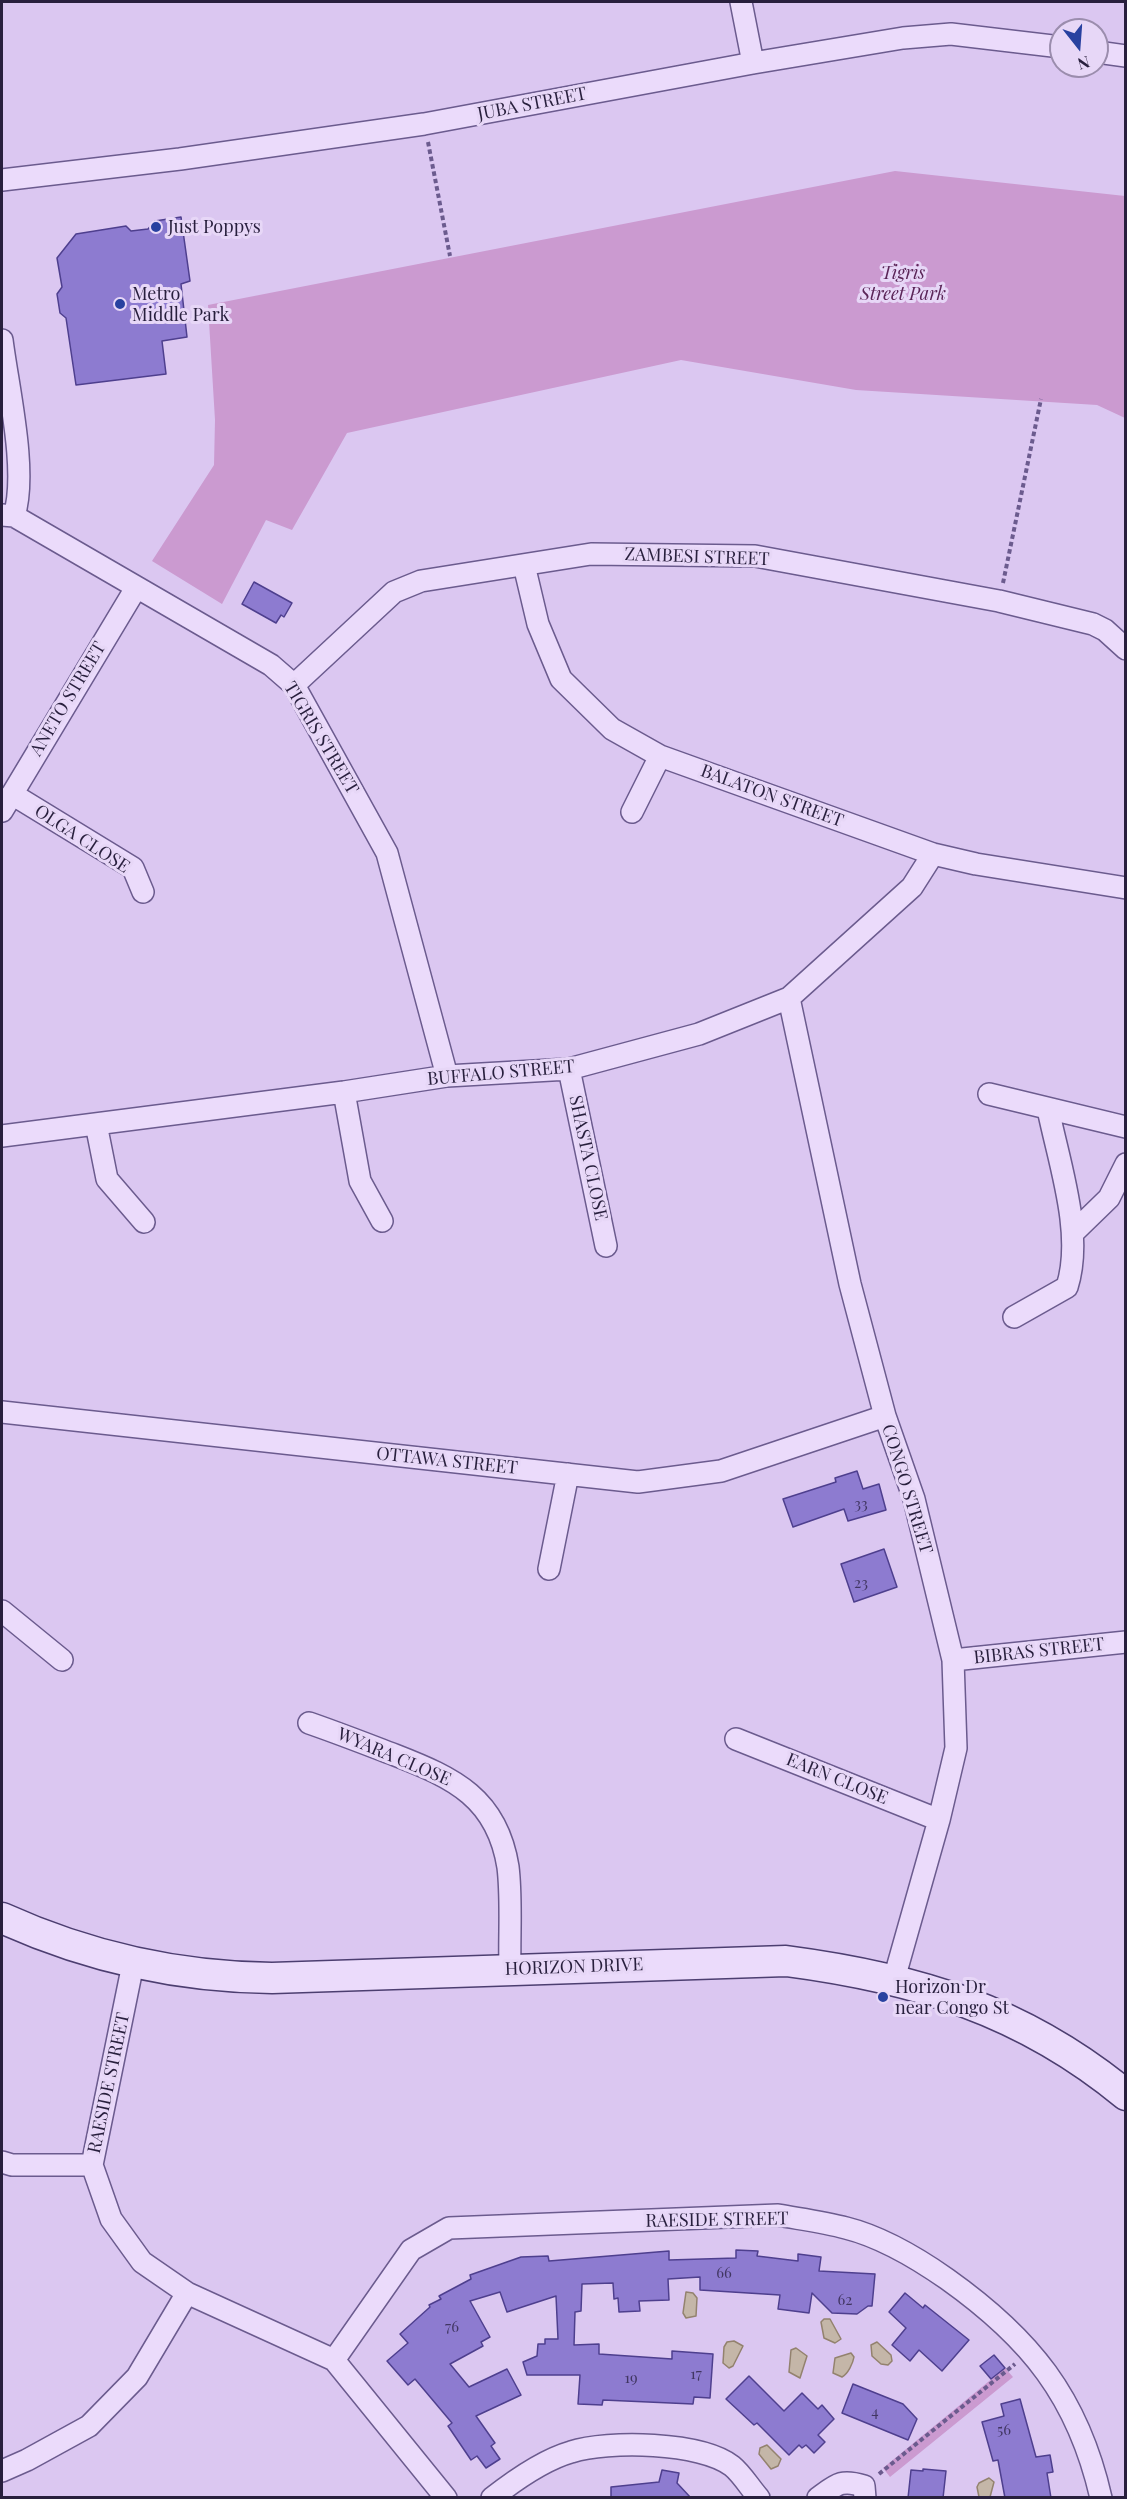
<!DOCTYPE html>
<style>
body{margin:0}
#map{position:relative;width:1127px;height:2499px;overflow:hidden;background:#dbc7f1;font-family:"Playfair Display",serif}
canvas{display:block}
.frame{position:absolute;inset:0;border:3px solid #281f3d;pointer-events:none}
.north{position:absolute;left:1049px;top:18px;width:60px;height:60px;box-sizing:border-box;background:#e7d7f7;border:2px solid #9b8dad;border-radius:50%;rotate:163deg;font-size:16px;font-weight:700;line-height:24px;text-align:center;color:#281f3d}
.north::after{content:'';display:block;margin:auto;width:21px;height:27px;background:#2841a0;clip-path:polygon(50% 0,100% 100%,50% 72%,0 100%)}
</style>
<div id="map">
<canvas width="1127" height="2499"></canvas>
<div class="frame"></div>
<div class="north">N</div>
</div>
<script>
const g = document.querySelector('canvas').getContext('2d');
g.lineJoin = 'round';
function fill(path, color) { g.fillStyle = color; g.fill(path, 'evenodd'); }
function trace(path, color, width, dash) { g.strokeStyle = color; g.lineWidth = width; g.lineCap = dash ? 'butt' : 'round'; g.setLineDash(dash || []); g.stroke(path); }
function drawText(font, color, halo, rows, align = 'center') {
  g.font = font + ' "Playfair Display",serif'; g.lineWidth = 6; g.setLineDash([]); g.textBaseline = 'middle'; g.strokeStyle = halo; g.fillStyle = color; for (const [text, x, y, turn = 0] of rows) {
    g.save(); g.translate(x, y); g.rotate((+turn || 0) * Math.PI / 180); g.textAlign = isNaN(turn) ? turn : align; if (halo) g.strokeText(text, 0, 0); g.fillText(text, 0, 0); g.restore();
  }
}
fill(new Path2D(`
 M895 171 1125 196V418L1097 405 856 390 681 360 347 433 292 530 266 520 222 604 152 561 214 465 215 420 208 305Z
 M1005 2368 1013 2377 890 2477 883 2468Z`), '#cb9ad0');
const water = new Path2D(`
 M686 2292 693 2293 697 2298 696 2316 686 2318 683 2313Z
 M824 2319H830L841 2339 835 2343 824 2338 821 2322Z
 M734 2341 743 2346 733 2366 729 2368 723 2363 724 2347 727 2342Z
 M877 2342 891 2355 892 2361 888 2365 881 2364 872 2356 871 2345Z
 M796 2348 807 2356 800 2378 789 2372 791 2350Z
 M851 2353 854 2357C853 2363 848 2374 842 2377L833 2373 835 2358Z
 M767 2445 781 2459 778 2466 771 2469 759 2454 760 2448Z
 M989 2478 994 2482 990 2497H979L977 2487 979 2483Z`);
fill(water, '#c4b6a8');
trace(water, '#93826e', 1.5);
const building = new Path2D(`
 M181 217 190 281 181 284 187 337 162 341 166 374 76 385 66 318 60 313 57 294 62 287 57 258 76 234 126 226 131 231 148 229 155 221Z
 M254 582 292 603 284 617 281 615 276 623 242 604Z
 M857 1471 863 1489 879 1484 886 1510 848 1521 844 1509 793 1527 783 1499 836 1482 835 1478Z
 M884 1549 897 1587 854 1602 841 1564Z
 M736 2250 758 2251 757 2256 798 2261V2254L821 2257 819 2271 875 2274 872 2306H868L857 2314 832 2313 812 2293 809 2313 778 2309 780 2295 700 2290V2277L668 2279 669 2300 639 2301 640 2311 619 2312 618 2298 614 2299 613 2283 582 2284 581 2311 575 2312 574 2345 599 2344V2354L672 2359V2351L713 2354 710 2398 694 2397 693 2404 603 2400 602 2405 578 2404 580 2375H527L523 2362 537 2356 538 2344H545V2339H558L556 2296 507 2312 500 2292 470 2301 490 2337 481 2342 483 2346 450 2364 469 2387 507 2369 521 2395 476 2416 495 2443 491 2446 500 2459 486 2468 477 2456 471 2460 448 2426 452 2423 415 2379 408 2385 387 2361 408 2343 400 2334 430 2307 429 2305 441 2299 439 2296 471 2279 470 2275 521 2257 548 2256 549 2261 669 2251V2260L736 2258Z
 M905 2293 923 2308 925 2305 969 2340 942 2371 919 2350 910 2361 892 2345 906 2328 889 2312Z
 M994 2355 1005 2368 991 2379 980 2366Z
 M749 2376 784 2411 802 2393 818 2409 822 2405 834 2419 818 2435 825 2442 814 2453 806 2445 802 2448 799 2445 789 2455 757 2423 754 2425 726 2399Z
 M853 2384 903 2404 917 2419 908 2440 842 2413Z
 M1020 2399 1036 2457 1050 2455 1053 2472 1047 2473 1051 2498H1005L998 2460 993 2461 982 2422 1004 2416 1001 2404Z
 M923 2469 946 2471 943 2498H908L911 2470 923 2471Z
 M662 2470 679 2473 677 2483 691 2498H611V2487L659 2482Z`);
fill(building, '#8d7bd0');
trace(building, '#4e3f8e', 1.5);
const street = new Path2D(`
 M741 2 753 63
 M1097 52 1126 56
 M2 180 180 159 424 124 753 63 903 38 951 34 1061 47
 M2 340C8 388 28 472 14 516
 M2 515 14 516 271 665 294 685 387 853 447 1076
 M524 565 538 624 561 679 612 729 660 756 933 854 976 864 1126 888
 M294 685 394 592 421 581 591 554 755 556 999 601 1093 624 1105 630 1126 649
 M12 794 133 868 143 892
 M2 811 136 588
 M632 812 660 756
 M789 998 850 1284 885 1416 914 1499 953 1660 956 1748 939 1820 894 1979
 M569 1069 606 1246
 M344 1092 360 1181 382 1221
 M989 1094 1126 1127
 M96 1124 107 1179 144 1222
 M2 1136 344 1092 447 1076 569 1069 699 1034 789 998 912 887 933 854
 M1073 1233 1109 1198 1126 1164
 M1014 1317 1067 1287C1084 1234 1059 1163 1048 1109
 M2 1412 638 1482 721 1471 885 1416
 M549 1569 568 1474
 M2 1611 62 1660
 M953 1660 1126 1642
 M309 1723C338 1733 366 1744 395 1755 454 1778 497 1798 508 1867 512 1900 509 1936 510 1968
 M736 1739 939 1820
 M133 1964 92 2165 111 2219 142 2262 187 2293 334 2360 446 2498
 M2 2162 12 2165H92
 M334 2360 411 2250 449 2228 778 2215C800 2219 824 2222 846 2228 882 2237 917 2258 947 2279 1030 2338 1078 2397 1101 2498
 M2 2471 27 2460 89 2426 137 2377 187 2293
 M492 2498C515 2480 543 2460 571 2452 608 2440 701 2442 732 2466 742 2474 750 2488 759 2498
 M818 2498C837 2484 841 2479 864 2486L865 2498`);
const secondary = new Path2D(`
 M2 1918C88 1957 177 1977 272 1978L786 1961C916 1978 1023 2010 1126 2095`);
trace(street, '#6b5b8e', 24);
trace(secondary, '#4c3e70', 33);
trace(new Path2D(`
 M428 142 450 256
 M1003 583 1041 399
 M879 2474 1015 2364`), '#6b5b8e', 4, [4.5, 3]);
trace(street, '#ebdbfb', 21);
trace(secondary, '#ebdbfb', 30);
for (const [x, y, r, color] of [
 [156,227,6,"#2841a0"],
 [120,304,6,"#2841a0"],
 [883,1997,6,"#2841a0"]
]) { const dot = new Path2D(); dot.arc(x, y, r, 0, 2 * Math.PI); g.fillStyle = color; g.fill(dot); trace(dot, '#e7d7f7', 2); }
drawText('15px', '#413662', null, [
 ["33",861,1504],
 ["23",861,1583],
 ["66",724,2273],
 ["62",845,2300],
 ["76",452,2327],
 ["17",696,2374],
 ["19",631,2378],
 ["4",875,2412],
 ["56",1004,2430]
]);
drawText('18px', '#281f3d', '#e7d7f7', [
 ["JUBA STREET",532,104,-11],
 ["ZAMBESI STREET",697,557,2],
 ["ANETO STREET",68,699,-59],
 ["TIGRIS STREET",321,738,59],
 ["BALATON STREET",772,796,20],
 ["OLGA CLOSE",82,839,33],
 ["BUFFALO STREET",501,1073,-5],
 ["SHASTA CLOSE",588,1158,78],
 ["OTTAWA STREET",447,1461,6],
 ["CONGO STREET",907,1489,73],
 ["BIBRAS STREET",1039,1651,-6],
 ["WYARA CLOSE",394,1757,23],
 ["EARN CLOSE",837,1779,22],
 ["HORIZON DRIVE",574,1967,-2],
 ["RAESIDE STREET",109,2083,-78],
 ["RAESIDE STREET",717,2220,-1]
]);
drawText('18px', '#281f3d', '#e7d7f7', [
 ["Just Poppys",168,227],
 ["Metro",132,294],
 ["Middle Park",132,315],
 ["Horizon Dr",895,1987],
 ["near Congo St",895,2008]
], 'left');
drawText('italic 18px', '#5b2558', '#e7d7f7', [
 ["Tigris",903,273],
 ["Street Park",903,294]
]);
</script>
